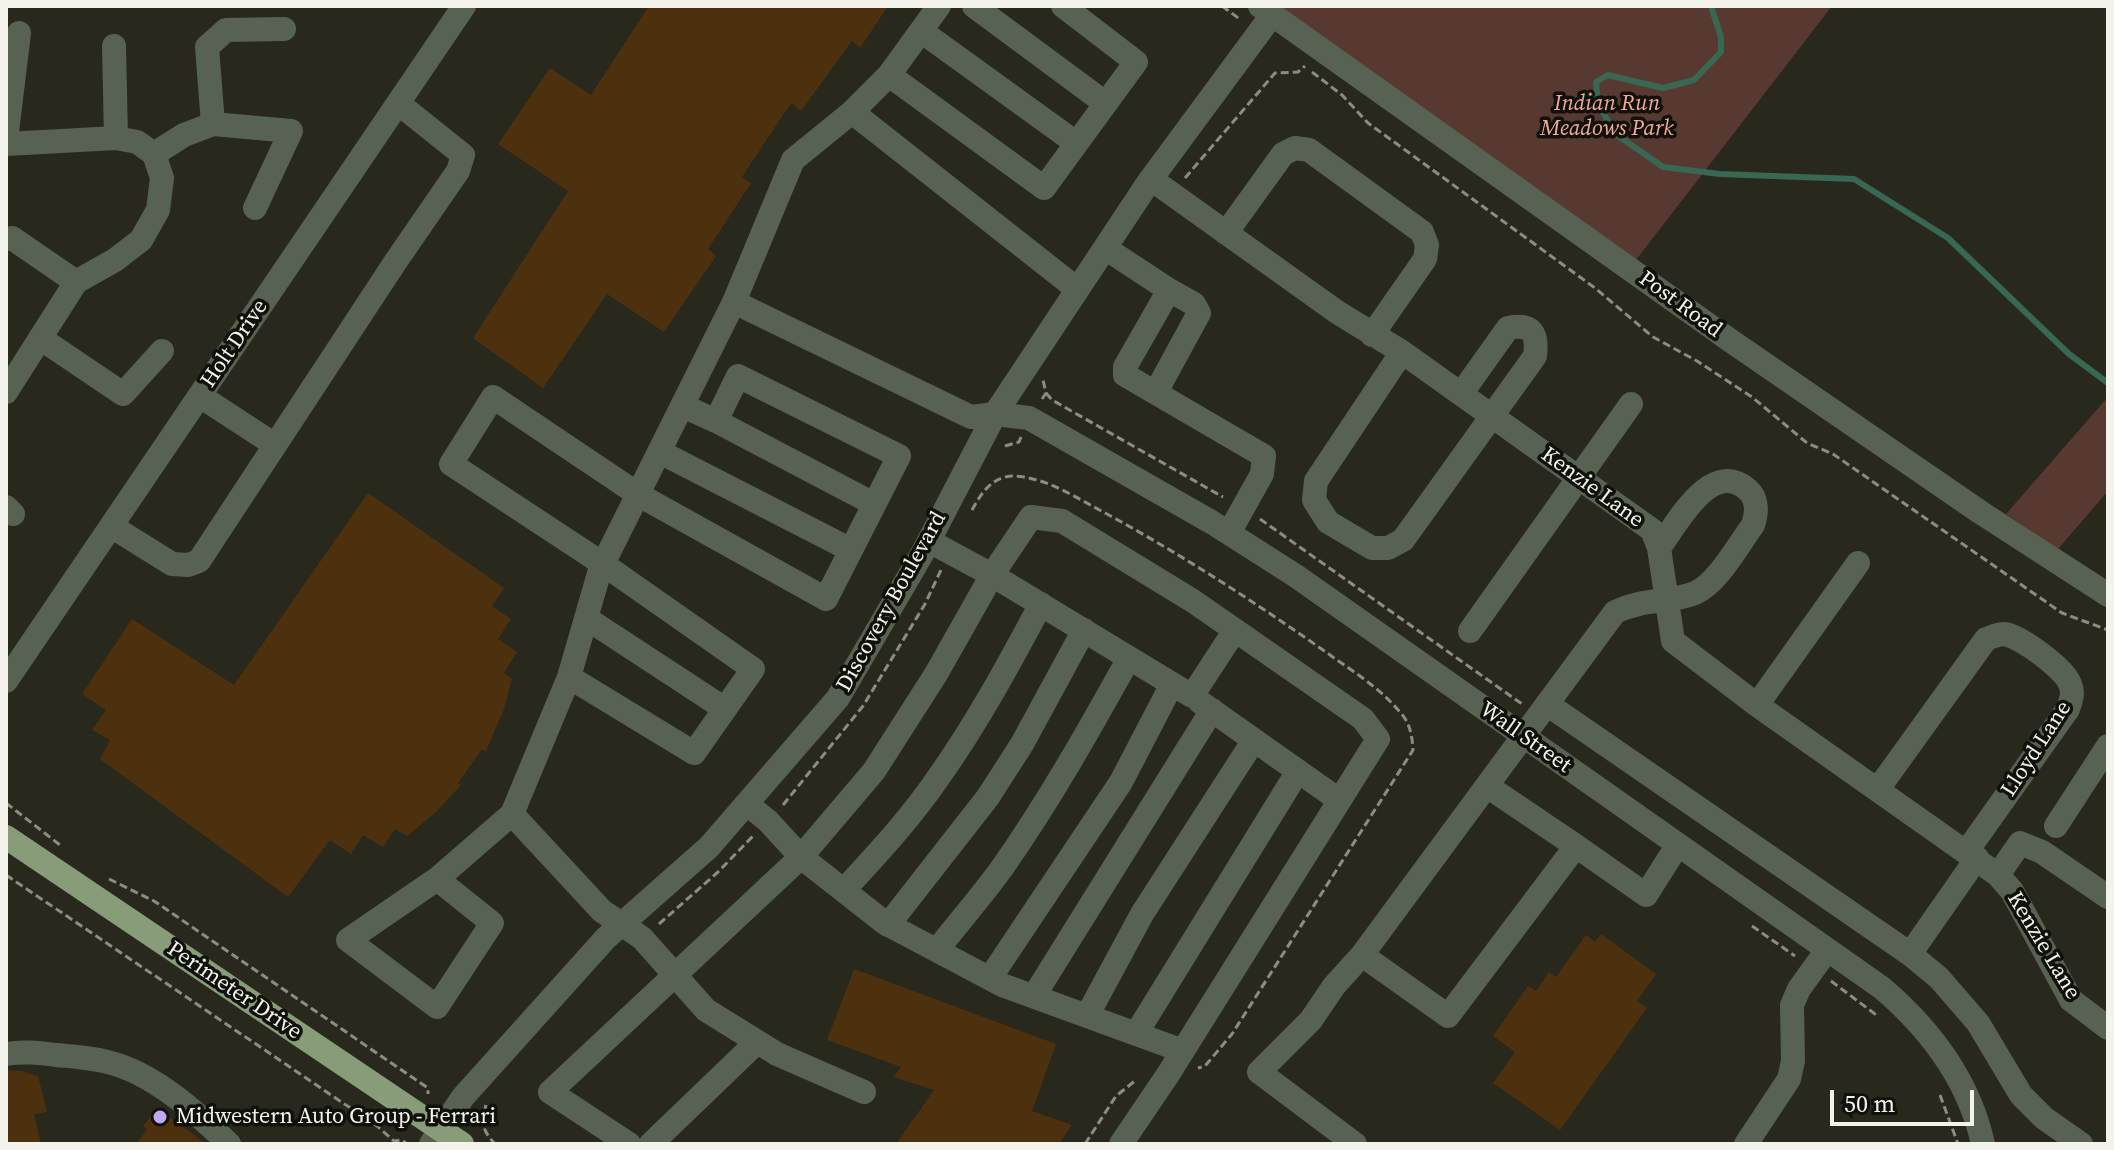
<!DOCTYPE html>
<style>
body{margin:0}
#map{position:relative;width:2114px;height:1150px;overflow:hidden;background:#29281d;font-family:"Source Serif 4",serif}
canvas{display:block}
.frame{position:absolute;inset:0;border:8px solid #f4f3eb;pointer-events:none}
.scale{position:absolute;left:1830px;top:1090px;width:144px;height:36px;box-sizing:border-box;border:4px solid #f4f3eb;border-top:0;padding-left:10px;font-size:24px;line-height:28px;white-space:nowrap;color:#f4f3eb;-webkit-text-stroke:6px #11110c;paint-order:stroke}
</style>
<div id="map">
<canvas width="2114" height="1150"></canvas>
<div class="frame"></div>
<div class="scale">50 m</div>
</div>
<script>
const g = document.querySelector('canvas').getContext('2d');
g.lineJoin = 'round';
function fill(path, color) { g.fillStyle = color; g.fill(path, 'evenodd'); }
function trace(path, color, width, dash) { g.strokeStyle = color; g.lineWidth = width; g.lineCap = dash ? 'butt' : 'round'; g.setLineDash(dash || []); g.stroke(path); }
function drawText(font, color, halo, rows, align = 'center') {
  g.font = font + ' "Source Serif 4",serif'; g.lineWidth = 7; g.setLineDash([]); g.textBaseline = 'middle'; g.strokeStyle = halo; g.fillStyle = color; for (const [text, x, y, turn = 0] of rows) {
    g.save(); g.translate(x, y); g.rotate((+turn || 0) * Math.PI / 180); g.textAlign = isNaN(turn) ? turn : align; if (halo) g.strokeText(text, 0, 0); g.fillText(text, 0, 0); g.restore();
  }
}
fill(new Path2D(`
 M1266 6H1832L1629 269Z
 M2108 397V491L2058 549 2006 514Z`), '#583931');
trace(new Path2D(`
 M1711 6 1721 37V52L1694 80 1663 88 1608 75 1596 82 1598 105 1617 135 1663 167 1720 174 1854 179 1948 238 2069 354 2108 383`), '#386853', 6);
fill(new Path2D(`
 M649 6H888L860 48 852 41 801 111 791 103 742 177 751 183 708 249 716 256 664 332 607 294 543 388 473 338 568 191 498 144 550 68 591 95Z
 M368 493 504 588 492 606 511 619 498 639 517 652 504 673 512 679 504 709 486 751 482 749 458 783 461 785 436 812 407 836 395 829 383 847 363 835 351 854 330 840 288 897 100 759 110 740 92 730 106 710 82 694 132 619 234 685Z
 M1601 934 1656 974 1637 1001 1647 1008 1560 1130 1493 1083 1515 1052 1493 1036 1528 986 1536 991 1549 972 1556 977 1586 935 1595 942Z
 M854 969 1056 1044 1032 1111 1072 1125 1059 1144H896L934 1090 893 1077 901 1067 827 1040Z
 M6 1070 21 1071 38 1076 47 1112 34 1114 41 1144H6Z
 M157 1108 206 1144H136L147 1129 143 1126Z`), '#4d310f');
trace(new Path2D(`
 M1222 6 1241 20
 M1312 72 1342 95 1368 123 1595 288 1653 337 1697 361 1752 397 1807 443 1833 454 2062 613 2108 630
 M1185 178 1275 73 1298 72 1305 66
 M1046 393 1052 400 1223 497
 M1042 399 1046 393 1043 380
 M1005 446 1019 442 1021 437
 M972 510C984 488 996 472 1024 477 1054 482 1080 500 1107 514 1182 555 1253 601 1323 650 1349 669 1378 686 1399 711 1410 722 1412 735 1413 750L1232 1034 1205 1066 1198 1068
 M1260 519 1522 704
 M6 803 60 845
 M783 805 863 706 925 604 941 570
 M6 875 377 1126 394 1141 402 1140 407 1144
 M109 879 154 901 428 1088V1094
 M659 924 718 872 753 836
 M1752 926 1795 956
 M1831 981 1879 1017
 M1940 1095 1958 1144
 M486 1105C481 1123 482 1130 495 1144
 M1085 1144 1116 1096 1136 1080`), '#8d8c82', 3, [8, 4]);
trace(new Path2D(`
 M974 6 1105 103
 M1260 6 1731 341 1980 512 2108 595
 M921 31 1076 143
 M114 46 116 138
 M889 75 1044 188 1136 62 1063 6
 M852 112 889 75 939 6
 M213 124 207 47 226 30 284 29
 M6 140 19 33
 M6 144 116 138 137 142 154 154 162 178 158 210 141 240 115 260 76 282 6 392
 M154 154 184 135 213 124 291 131 255 208
 M1151 179 1337 312 1402 352 1652 530 1659 548 1673 641 1757 705 1998 875 2012 891 2071 1000 2108 1028
 M1226 233 1283 154 1295 148 1309 150 1422 232 1427 245 1425 259 1372 335
 M6 239 12 238 76 282
 M1105 248 1169 290 1125 367V375L1264 456 1262 474 1229 533
 M734 302 793 160 852 112 1077 289
 M40 338 123 394 162 351
 M1402 352 1316 481 1314 500 1328 522 1372 548H1388L1403 540 1535 356C1538 333 1532 323 1508 328L1461 394
 M1156 392 1199 313 1194 304 1169 290
 M200 396 275 445
 M716 421 874 504
 M660 452 851 550
 M6 507 13 514
 M111 526 172 564 188 565 199 561 396 261 458 171 463 155 398 103
 M929 541 992 575 1031 517 1062 521 1193 601 1363 719 1378 739 1169 1073 1121 1144
 M586 618 725 709
 M1470 631 1631 404
 M569 677 694 753 753 669 603 564 451 464 493 397 639 495 826 599 899 456 738 376 716 421 683 406
 M6 681 464 6
 M1200 702 1339 800
 M1547 704 1910 954 1939 978 1978 1023 2021 1095 2044 1118 2081 1144
 M1757 705 1858 563
 M1487 786 1576 846 1448 1016 1362 955 1615 612C1645 598 1669 603 1695 593 1717 584 1739 544 1753 525 1757 513 1758 499 1748 490 1711 457 1677 524 1659 548
 M1878 789 1986 639C1992 637 1998 634 2004 634 2020 636 2065 669 2070 684 2074 693 2071 700 2068 709L1967 851
 M747 804 768 821 801 857 874 771 936 674 992 575 1192 696 1235 630
 M2056 826 2108 746
 M1576 846 1646 895 1677 846
 M1998 875 2020 843 2042 852 2108 897
 M437 879 492 923 437 1007 348 940 437 879 512 814
 M844 890C877 854 910 819 938 778 977 723 1009 664 1041 604
 M888 925 988 797 1022 744 1084 630
 M937 950C958 923 981 897 1002 868 1049 801 1089 730 1129 658
 M1910 954 1977 858
 M990 978 1121 782 1172 684
 M1034 996 1212 710
 M1087 1016 1142 914 1254 740
 M1136 1034 1298 771
 M6 1054C23 1051 39 1053 56 1055 76 1057 98 1058 118 1065 160 1079 198 1114 229 1144
 M864 1092 777 1054 706 1010 642 938 602 911 512 814 569 677 600 570 734 302 971 417 995 414 1029 418 1213 523 1296 576 1882 988C1930 1029 1969 1080 1983 1144
 M431 1144 463 1097 606 938 709 847 838 698 922 554 995 414 1148 183 1272 15
 M629 1144 550 1092 801 857 885 923 1002 985 1183 1051
 M651 1144 757 1042
 M1355 1144 1259 1072 1311 1020 1334 986 1362 955
 M1746 1144 1789 1079 1793 1061 1792 1005 1799 989 1827 950`), '#586252', 24);
trace(new Path2D(`
 M6 837 462 1144`), '#889c7a', 24);
for (const [x, y, r, color] of [
 [160,1117,8,"#c2a8f2"]
]) { const dot = new Path2D(); dot.arc(x, y, r, 0, 2 * Math.PI); g.fillStyle = color; g.fill(dot); trace(dot, '#11110c', 3); }
drawText('italic 22px', '#f4aa95', '#11110c', [
 ["Indian Run",1607,104],
 ["Meadows Park",1607,129]
]);
drawText('22px', '#f4f3eb', '#11110c', [
 ["Post Road",1680,305,36],
 ["Holt Drive",235,344,-56],
 ["Kenzie Lane",1592,488,36],
 ["Discovery Boulevard",892,602,-61],
 ["Wall Street",1525,738,35],
 ["Lloyd Lane",2037,749,-57],
 ["Kenzie Lane",2043,946,59],
 ["Perimeter Drive",234,991,34]
]);
drawText('22px', '#f4f3eb', '#11110c', [
 ["Midwestern Auto Group - Ferrari",176,1117]
], 'left');
</script>
